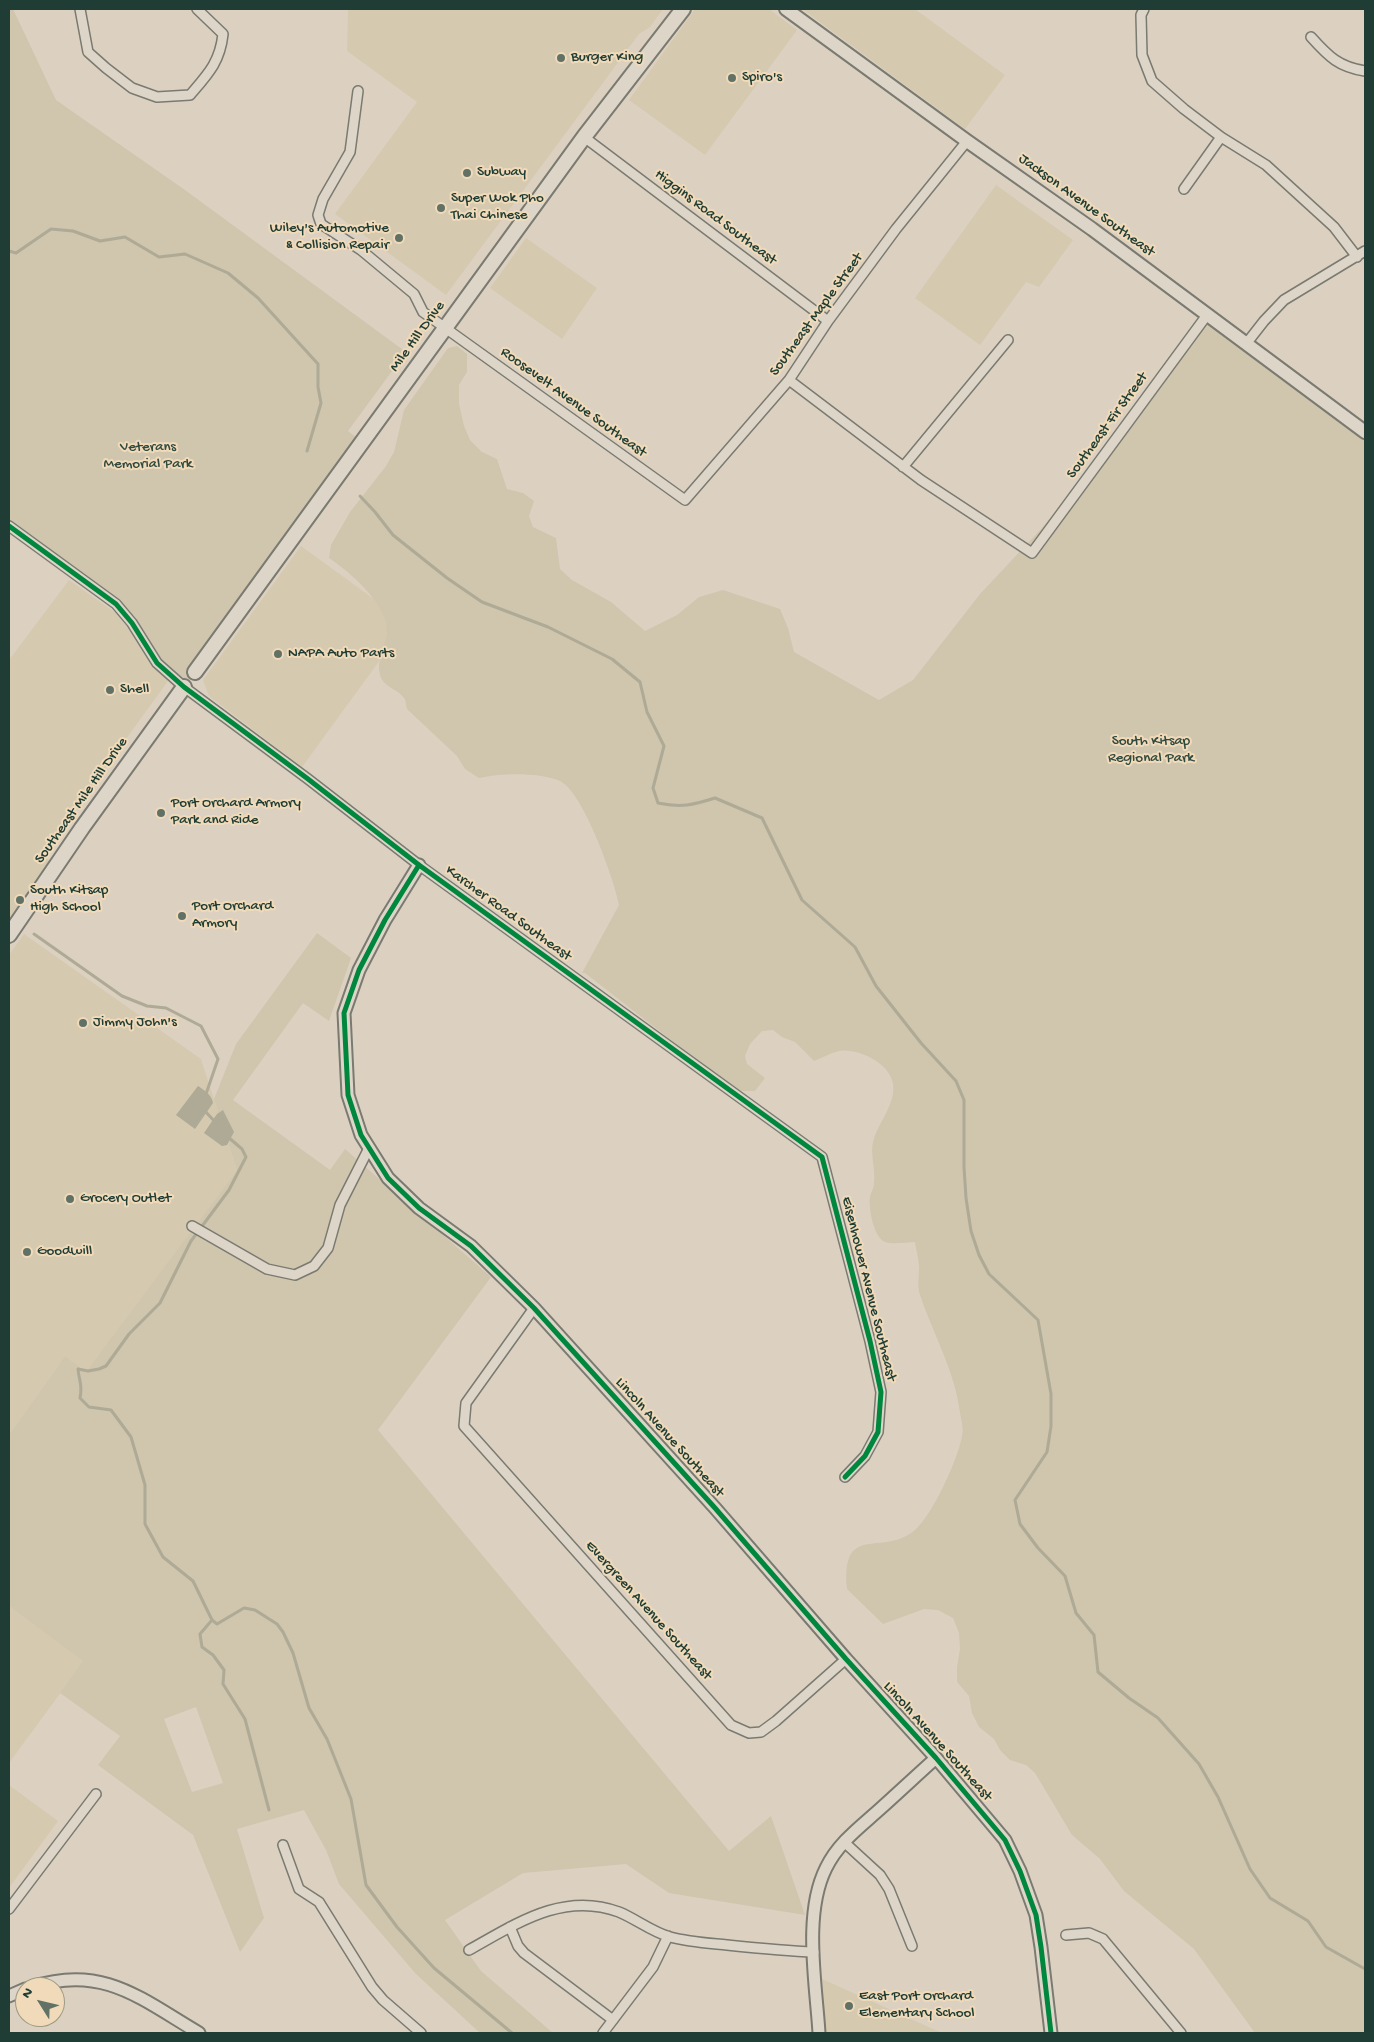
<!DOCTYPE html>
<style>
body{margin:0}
#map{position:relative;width:1374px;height:2042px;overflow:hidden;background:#dcd1c0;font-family:"Gochi Hand",sans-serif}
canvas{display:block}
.frame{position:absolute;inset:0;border:10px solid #1f3d34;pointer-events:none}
.north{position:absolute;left:15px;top:1977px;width:50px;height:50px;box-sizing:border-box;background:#f0dab9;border:1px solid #9c9b84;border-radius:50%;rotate:306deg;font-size:14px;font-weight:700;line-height:20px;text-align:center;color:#1f3d34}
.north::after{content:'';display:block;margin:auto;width:18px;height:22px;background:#617165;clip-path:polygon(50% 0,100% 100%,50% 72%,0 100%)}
</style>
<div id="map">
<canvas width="1374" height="2042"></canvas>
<div class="frame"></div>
<div class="north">N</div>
</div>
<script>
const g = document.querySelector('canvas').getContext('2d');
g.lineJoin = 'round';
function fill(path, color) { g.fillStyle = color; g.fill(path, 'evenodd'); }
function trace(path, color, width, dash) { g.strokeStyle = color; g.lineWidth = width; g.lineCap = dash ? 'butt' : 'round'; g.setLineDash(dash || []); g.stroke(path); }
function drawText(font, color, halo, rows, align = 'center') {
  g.font = font + ' "Gochi Hand",sans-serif'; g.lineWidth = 4; g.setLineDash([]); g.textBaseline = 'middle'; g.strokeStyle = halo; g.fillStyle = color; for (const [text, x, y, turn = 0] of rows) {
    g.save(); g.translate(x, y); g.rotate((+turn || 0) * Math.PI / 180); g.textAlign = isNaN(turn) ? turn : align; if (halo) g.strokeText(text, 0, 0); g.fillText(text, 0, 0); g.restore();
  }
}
fill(new Path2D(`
 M348 9H663L650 27 639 34 446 295 335 214 417 102 347 51Z
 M695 9H769L797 30 705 155 629 100Z
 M802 9H915L1005 75 965 129Z
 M996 185 1073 240 1039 287 1026 282 980 345 915 298Z
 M526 238 597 288 562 339 490 288Z
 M301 546 407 623 302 767 209 696 203 680Z
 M69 580 116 613 168 681 42 855 56 865 9 935V660Z
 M24 934 201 1059 237 1170 86 1373 65 1356 9 1435V955Z
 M9 1606 84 1661 9 1763Z
 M9 1785 58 1821 9 1888Z
 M820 1978 942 2033H819Z`), '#d5c9b0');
fill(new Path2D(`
 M9 9H13L56 100 185 190 406 352 348 431 362 442 184 687 168 674 125 613 9 526Z
 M1207 315 1365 432V2033H1255L1194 1949 1124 1891 1100 1859 1072 1835 1035 1773 1026 1765 1010 1760 1000 1750 994 1739 979 1727 972 1713 969 1696 957 1682V1667L960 1649 959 1633 953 1618 938 1610 924 1609 883 1624 847 1589C841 1521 882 1558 915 1530 933 1514 958 1459 962 1436 964 1429 961 1420 960 1413 955 1371 933 1334 920 1295 917 1287 919 1276 919 1268 919 1259 916 1250 915 1242 906 1242 894 1245 885 1242 874 1238 868 1208 870 1197 871 1192 874 1188 874 1183 876 1168 869 1153 874 1138 880 1121 896 1102 893 1084 890 1063 858 1048 839 1051 830 1053 822 1058 814 1061L795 1042 782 1037 773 1030 762 1031 750 1044 745 1056 747 1064 765 1078 755 1091H742L730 1086 585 973H582L619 905C614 879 583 792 560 781 539 772 501 773 479 778L465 769 457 756 407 709C406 706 406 700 404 698 398 689 383 687 380 675 376 661 385 648 387 634 390 606 350 572 329 558L331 545 350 512 386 466 394 452 404 410 448 348 457 346 467 354V372L459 385V404L464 426 470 440 482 452 497 459 507 489 523 493 534 501 529 516 533 527 556 538 560 569 572 580 611 602 645 631 677 615 699 597 723 590 780 609 788 628 794 652 879 700 913 680 980 594 1042 528 1108 449Z
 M317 933 351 958 329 1021 303 1003 233 1100 330 1170 345 1149 491 1277 378 1430 729 1851 771 1816 805 1915 669 1893 626 1864 523 1873 445 1920 481 1971 553 2033H480L415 1973 339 1884 326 1850 304 1810 237 1829 264 1918 240 1952 193 1835 98 1765 120 1736 60 1693 83 1661 9 1606V1435L65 1356 86 1372 237 1170 214 1099 236 1044ZM196 1707 223 1783 192 1792 164 1719Z`), '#d0c5ad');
fill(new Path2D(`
 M198 1086C204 1090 212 1095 213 1103L195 1129 176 1115Z
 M223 1110 234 1132 227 1145 222 1146 204 1133 217 1114Z`), '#aeaa95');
trace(new Path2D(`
 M9 251 16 253 51 229 73 231 100 241 125 237 159 257 185 254 228 273 258 298 318 364V387L321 403 307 451
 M360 496 375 512 393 535 447 578 482 602 548 627 612 659 640 682 647 712 664 746 653 788 658 803C681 808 693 805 715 798L762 818 802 900 855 947 876 986 921 1043 956 1081 964 1100V1167L966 1198 971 1231 979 1255 989 1274 1038 1320 1051 1394V1426L1047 1452 1015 1500 1020 1524 1038 1548 1065 1576 1076 1613 1094 1635 1098 1672 1129 1698 1158 1718 1199 1764 1218 1797 1250 1869 1270 1898 1308 1921 1326 1947 1365 1969
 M34 934 122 996 147 1006 166 1008 201 1026 218 1059 206 1094
 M205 1111 216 1123
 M228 1137 242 1149 246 1157 229 1190 191 1241 160 1303 129 1334 106 1366 99 1369 88 1371 78 1369C79 1382 83 1384 80 1398L89 1407 111 1410 131 1437 145 1485V1524L163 1557 193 1581 212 1620 217 1624 244 1608 255 1610 277 1624 283 1632 293 1653 309 1708 327 1739 351 1799 366 1885 397 1927 434 1968 512 2033
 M212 1620 200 1634 202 1647 213 1655 224 1670 223 1684 245 1719 269 1810`), '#aeaa95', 3);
const minor = new Path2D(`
 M80 9 88 52 106 68 132 88 157 97 190 95C208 74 220 62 223 34L197 9
 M1144 9 1141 15 1142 55 1152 81 1184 109 1221 137 1266 165 1334 227 1357 257
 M1311 37C1329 57 1339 67 1365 71
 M358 91 350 152 323 199 318 215 321 224 361 250 414 294 423 312 685 500 789 380 828 321 896 229 967 141
 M584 137 828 321
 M1184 189 1221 137
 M1246 344 1264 321 1284 300 1365 251
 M789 380 921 480 1032 553 1207 315
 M903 467 1008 340
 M9 526 116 604 132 623 157 663 184 687 308 779 419 865 822 1157 870 1341 881 1392 878 1432 865 1456 845 1477
 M192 1226 267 1269 295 1275 314 1266 328 1248 340 1205 369 1148
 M534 1308 466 1403 464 1426 731 1725 749 1733 761 1732 776 1721 846 1659
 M844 1842 880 1875 889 1889 912 1946
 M283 1845 299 1889 319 1902 372 1987 383 2000 421 2033
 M9 1909 96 1794
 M510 1927 518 1946 524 1953 613 2020
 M1066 1935 1089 1933 1103 1939 1181 2033
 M469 1950C516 1924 563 1891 619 1912 636 1919 652 1932 670 1937 689 1942 707 1943 727 1945 756 1948 785 1951 814 1952
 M603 2033 653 1967 668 1936`);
const tertiary = new Path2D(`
 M419 865 385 920 359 970 344 1013 348 1095 361 1135 388 1178 419 1208 471 1246 534 1308 715 1508 846 1659 936 1758 1005 1840 1020 1871 1036 1915 1041 1947 1051 2033
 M32 1987C103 1964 141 1999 199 2033
 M9 1996 25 1989
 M819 2033C816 1983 803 1914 826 1868 838 1843 860 1827 880 1809 899 1792 917 1775 936 1758`);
const secondary = new Path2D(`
 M786 9 967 141 1092 229 1365 432`);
const primary = new Path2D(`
 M195 672 584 137 683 9
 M9 935 82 828 184 687`);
trace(minor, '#7a7a71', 12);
trace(tertiary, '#7a7a71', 15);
trace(secondary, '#7a7a71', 16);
trace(primary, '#7a7a71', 18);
trace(minor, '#ded5c9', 9);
trace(tertiary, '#ded5c9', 11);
trace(secondary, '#ded5c9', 12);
trace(primary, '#ded5c9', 14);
trace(new Path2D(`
 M9 526 116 604 132 623 157 663 184 687 308 779 419 865 822 1157 870 1341 881 1392 878 1432 865 1456 845 1477
 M419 865 385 920 359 970 344 1013 348 1095 361 1135 388 1178 419 1208 471 1246 534 1308 715 1508 846 1659 936 1758 1005 1840 1020 1871 1036 1915 1041 1947 1051 2033`), '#00873e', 5);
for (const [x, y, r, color] of [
 [561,58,5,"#617165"],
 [732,78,5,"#617165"],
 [467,173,5,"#617165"],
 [441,208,5,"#617165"],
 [399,238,5,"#617165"],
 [278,654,5,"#617165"],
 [110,690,5,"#617165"],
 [161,813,5,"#617165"],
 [20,900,5,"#617165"],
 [182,916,5,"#617165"],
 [83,1023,5,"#617165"],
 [70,1199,5,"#617165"],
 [27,1252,5,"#617165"],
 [849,2006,5,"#617165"]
]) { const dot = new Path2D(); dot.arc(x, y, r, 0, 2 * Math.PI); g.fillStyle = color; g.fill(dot); trace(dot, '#f0dab9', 2); }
drawText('15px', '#1f3d34', '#f0dab9', [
 ["Burger King",571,58],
 ["Spiro's",742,78],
 ["Subway",477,173],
 ["Super Wok Pho",451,199],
 ["Thai Chinese",451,216],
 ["Wiley's Automotive",389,229,"right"],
 ["& Collision Repair",389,246,"right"],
 ["NAPA Auto Parts",288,654],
 ["Shell",120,690],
 ["Port Orchard Armory",171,804],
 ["Park and Ride",171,821],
 ["South Kitsap",30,891],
 ["High School",30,908],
 ["Port Orchard",192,907],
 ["Armory",192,924],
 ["Jimmy John's",93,1023],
 ["Grocery Outlet",80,1199],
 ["Goodwill",37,1252],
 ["East Port Orchard",859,1997],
 ["Elementary School",859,2014]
], 'left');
drawText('15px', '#1f3d34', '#f0dab9', [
 ["Jackson Avenue Southeast",1086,206,36],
 ["Higgins Road Southeast",715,218,37],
 ["Southeast Maple Street",817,315,-54],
 ["Mile Hill Drive",418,337,-54],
 ["Roosevelt Avenue Southeast",573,403,36],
 ["Southeast Fir Street",1108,426,-54],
 ["Southeast Mile Hill Drive",82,801,-55],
 ["Karcher Road Southeast",508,914,36],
 ["Eisenhower Avenue Southeast",868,1289,76],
 ["Lincoln Avenue Southeast",669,1438,48],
 ["Evergreen Avenue Southeast",648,1611,48],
 ["Lincoln Avenue Southeast",937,1742,48]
]);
drawText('15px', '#304a3f', '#f0dab9', [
 ["Veterans",148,448],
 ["Memorial Park",148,465],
 ["South Kitsap",1151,742],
 ["Regional Park",1151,759]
]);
</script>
